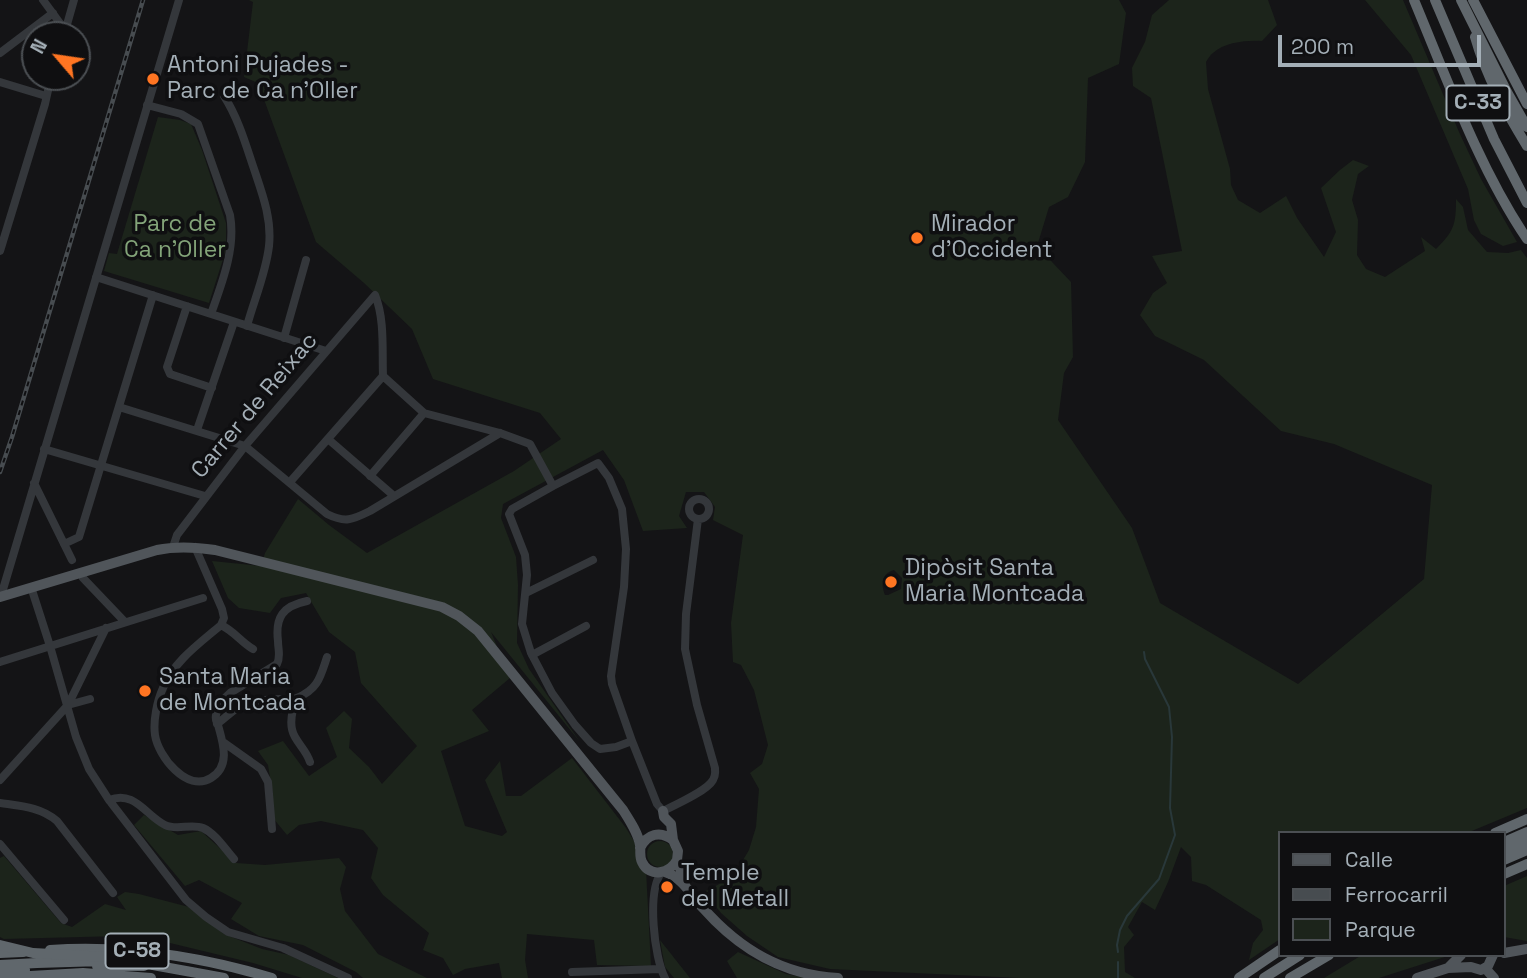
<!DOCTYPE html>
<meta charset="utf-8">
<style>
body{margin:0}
#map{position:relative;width:1527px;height:978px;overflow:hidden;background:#141416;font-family:"Space Grotesk",sans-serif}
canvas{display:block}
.legend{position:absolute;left:1278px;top:831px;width:228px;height:126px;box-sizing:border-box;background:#0f0f11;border:2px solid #4b4f53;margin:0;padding:9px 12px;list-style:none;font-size:21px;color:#a4afb7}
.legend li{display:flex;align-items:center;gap:14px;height:35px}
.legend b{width:35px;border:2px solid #4b4f53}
.north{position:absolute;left:21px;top:21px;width:70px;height:70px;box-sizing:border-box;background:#0f0f11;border:2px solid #4b4f53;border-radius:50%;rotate:299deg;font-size:19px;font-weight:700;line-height:28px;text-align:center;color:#a4afb7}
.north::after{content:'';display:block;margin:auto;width:24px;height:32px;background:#ff7522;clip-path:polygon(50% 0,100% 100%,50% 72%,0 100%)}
.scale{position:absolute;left:1278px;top:35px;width:203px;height:32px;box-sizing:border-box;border:4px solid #a4afb7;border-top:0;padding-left:9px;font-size:21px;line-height:24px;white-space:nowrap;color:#a4afb7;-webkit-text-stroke:5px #0f0f11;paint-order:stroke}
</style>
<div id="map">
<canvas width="1527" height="978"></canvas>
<ul class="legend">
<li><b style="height:9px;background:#50555a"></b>Calle</li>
<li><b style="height:9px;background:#474c50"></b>Ferrocarril</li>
<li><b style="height:19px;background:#1c241b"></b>Parque</li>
</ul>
<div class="north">N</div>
<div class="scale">200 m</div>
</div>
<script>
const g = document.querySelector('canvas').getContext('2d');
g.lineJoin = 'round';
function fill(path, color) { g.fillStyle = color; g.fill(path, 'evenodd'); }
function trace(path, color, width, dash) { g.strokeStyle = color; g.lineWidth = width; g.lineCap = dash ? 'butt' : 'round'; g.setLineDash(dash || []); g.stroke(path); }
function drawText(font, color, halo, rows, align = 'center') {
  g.font = font + ' "Space Grotesk",sans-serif'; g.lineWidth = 7; g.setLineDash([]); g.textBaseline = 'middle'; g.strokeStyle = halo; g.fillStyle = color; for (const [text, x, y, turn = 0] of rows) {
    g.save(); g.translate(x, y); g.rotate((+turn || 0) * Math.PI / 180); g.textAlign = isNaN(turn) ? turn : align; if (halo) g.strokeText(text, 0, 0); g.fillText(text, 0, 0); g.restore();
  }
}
fill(new Path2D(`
 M249 0H1119L1126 13 1119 64 1088 78 1085 162 1068 197 1049 207 1038 243 1052 262 1071 282 1073 357 1064 373 1058 420 1132 528 1160 603 1298 684 1424 579 1432 485 1334 444 1281 431 1204 360 1155 336 1140 315 1153 293 1167 283 1152 256 1182 251 1151 98 1133 86 1132 68 1145 42 1152 15 1169 0H1268L1277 25 1262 41C1247 40 1225 42 1213 53 1210 55 1208 59 1206 62L1208 89 1230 169 1231 185 1238 200 1260 213 1286 196 1297 218 1324 257 1336 232 1321 188 1340 170 1353 160 1369 166 1358 174 1352 200 1358 220 1357 255 1366 269 1385 277 1425 251 1421 237 1436 249C1454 231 1456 225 1456 199L1463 207 1468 230 1487 252 1508 253 1521 250 1527 258V808L1467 833H1280V939L1249 960 1253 943 1263 930 1261 920 1206 885 1192 881 1191 857 1181 847 1168 882 1155 910 1142 902 1128 927 1134 935 1124 947 1125 972 1135 978H1020L830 969 778 957 747 936 721 913 704 892 733 877 749 850 756 827 759 789 750 773 762 764 768 745 754 690 741 665 733 662 731 623 743 535 713 520 715 507 704 492H686L679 516 687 528 643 531 624 480 603 450 503 504 501 518 516 557 518 585 517 643 529 669 580 742 491 632 510 678 472 710 489 731 441 751 465 826 502 836 507 832 485 780 500 761 506 796H521L572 758 626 828 637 846 646 870 651 966 597 965 594 940 527 934 525 960 528 978H502L499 963 465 969 453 975 443 958 423 950 429 933 383 895 371 878 378 848 363 830 321 821 299 825 287 835 273 818V796L268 765 258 751 283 741 309 776 337 757 326 728 344 711 352 719 349 748 369 767 382 784 417 746 361 683 355 652 329 632 306 593 281 598 270 613 239 608 228 598 212 561 261 566 265 553 298 499 329 525 367 553 514 471 561 439 540 413 433 379 412 329 364 283 316 242 258 83 244 77 253 2ZM894 570 902 578 901 589 888 595H885C881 584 881 574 894 570Z
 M1365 0H1403L1459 132 1481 179 1517 242 1503 246 1481 234 1474 220 1468 189 1411 55Z
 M158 117 180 120 191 124 202 150 226 223V250L209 303 104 271 109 253 117 254Z
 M144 815 178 835 201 831 236 863 265 865 339 858 346 867 340 889 345 911 378 954 427 978H363L356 972 303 945 259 936 231 919 242 903 199 880 185 886 134 825Z
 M647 854a13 13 0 1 1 26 0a13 13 0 1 1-26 0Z
 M4 856 61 923 72 927 105 904 126 910 117 897 125 892 139 894 189 907 224 934 262 949 289 955 338 978H302L253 963 170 943 121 936 4 939 0 937V858Z
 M1527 876V941L1504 937V886Z
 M660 940 690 978H674L665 967Z
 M738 952 786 974 807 978H737L727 961Z
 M1362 955H1451L1379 978H1324Z`), '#1c241b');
trace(new Path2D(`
 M1118 952 1117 945 1120 930 1127 916 1159 879 1175 835 1170 808 1172 737 1169 707 1145 659 1144 652
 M1118 978V962`), '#29383a', 2);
trace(new Path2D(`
 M43 0 65 30
 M64 35 74 0
 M0 53 53 13
 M0 82 46 96
 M224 96C238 118 245 142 253 166 262 193 272 218 269 246 266 273 254 300 247 326
 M147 105 181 114 198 124 230 215C236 248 222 283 211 314
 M0 251 45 104 51 77
 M96 277 326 351
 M187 306 167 367 170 374 212 388
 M284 338 306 260
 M119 407 245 446 327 514C345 523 352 520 370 511L500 433
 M197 430 234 322
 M328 439 394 496
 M44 449 205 496
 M370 476 424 413
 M290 482 383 376
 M34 483 72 560
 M689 509a10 10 0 1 1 20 0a10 10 0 1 1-20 0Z
 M64 544 79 537 153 295
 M173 547 177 535 245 446 375 295C385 319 382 351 383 376L424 413 500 433 530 444 553 486
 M195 547 222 609 224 618 221 625C200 643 174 661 163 688 157 701 153 721 155 735 158 756 187 793 211 778 231 766 223 743 218 725 216 720 215 720 216 715 217 706 224 698 230 693L277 664C281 656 278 650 278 641 275 617 283 606 307 601
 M83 578 124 621
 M31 587 50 646 76 737 89 769 109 800 186 900 206 917 228 932 283 948 348 978
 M526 593 593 560
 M1 596 179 0
 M221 625C234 631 241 642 253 649
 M532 655 586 626
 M0 662 203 598
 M68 705 90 699
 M217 724C225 718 232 711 240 706 256 698 279 700 297 698
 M632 741 616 747 600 749 591 743 575 725 552 693 531 653 522 624 527 575 525 555 509 514 512 509 553 486 598 463 609 478 622 509 626 549 624 587 611 676 612 684 632 741 657 804 663 811C675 805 707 791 713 780 716 775 715 774 715 768L697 705 685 649 686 614 698 519
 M223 742 261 769 268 782 272 829
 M310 762C307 752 300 746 295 737 288 725 292 710 297 698 318 689 320 678 327 657
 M0 780 68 705 106 628
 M109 800C135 790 145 815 165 825 177 831 191 823 203 828 216 834 225 849 234 859
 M0 803C21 806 41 807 57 821L113 893
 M0 844 64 920
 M661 873C647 893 654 957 665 978
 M572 972 660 969`), '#34373b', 8);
trace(new Path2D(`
 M0 597 157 550C176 546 195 547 215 550L442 607 459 616 478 631 623 810C630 821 638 833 640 845 641 851 639 856 642 862 650 879 670 873 677 860
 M663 811 664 817 671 824 673 840 678 851 677 860 685 882
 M640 848C647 834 660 830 673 840
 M665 872C683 878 691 895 703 908 740 950 783 975 838 978
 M1504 953 1527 949
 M1448 968 1461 955
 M1485 968 1494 978
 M1417 978 1448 968 1471 967 1481 970 1488 966 1493 955`), '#50555a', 10);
trace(new Path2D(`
 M1414 0C1447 79 1479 168 1527 239
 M1435 0 1494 139 1527 203
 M1461 0 1507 92 1527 127
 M1473 0 1527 104
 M1475 37C1486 76 1506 112 1527 146
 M1495 833 1527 819
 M1504 842 1527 832
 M1504 851 1527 841
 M1504 860 1527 850
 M1504 874 1527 864
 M50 950C126 945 199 956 272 978
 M0 953 23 952
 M0 965 37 963 102 961
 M153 965 224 978
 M97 966H144
 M0 975 25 970
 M13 977 83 973 151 978
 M1239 978 1280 950
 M1264 978 1300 955
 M1290 978 1329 955`), '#60676c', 10);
const rail = new Path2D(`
 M0 472 12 437 143 0`);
trace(rail, '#474c50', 4.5);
trace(rail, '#0f0f11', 2, [5]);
trace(new Path2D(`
 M0 945 33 953 108 957 162 966`), '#60676c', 10);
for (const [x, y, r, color] of [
 [153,79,7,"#ff7522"],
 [917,238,7,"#ff7522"],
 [891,582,7,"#ff7522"],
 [145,691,7,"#ff7522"],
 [667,887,7,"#ff7522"]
]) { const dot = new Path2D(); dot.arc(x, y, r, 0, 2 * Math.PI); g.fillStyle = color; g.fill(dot); trace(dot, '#0f0f11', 2.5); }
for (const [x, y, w] of [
 [1478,103,63],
 [137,951,63]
]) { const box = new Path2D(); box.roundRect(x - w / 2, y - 17.5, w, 35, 5); g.fillStyle = '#0f0f11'; g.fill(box); trace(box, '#a4afb7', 2); }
drawText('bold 21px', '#a4afb7', null, [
 ["C-33",1478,103],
 ["C-58",137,951]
]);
drawText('23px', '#a4afb7', '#0f0f11', [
 ["Antoni Pujades -",167,66],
 ["Parc de Ca n'Oller",167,92],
 ["Mirador",931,225],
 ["d'Occident",931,251],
 ["Dipòsit Santa",905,569],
 ["Maria Montcada",905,595],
 ["Santa Maria",159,678],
 ["de Montcada",159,704],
 ["Temple",681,874],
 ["del Metall",681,900]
], 'left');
drawText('23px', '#83a479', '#0f0f11', [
 ["Parc de",175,225],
 ["Ca n'Oller",175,251]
]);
drawText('23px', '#a4afb7', '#0f0f11', [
 ["Carrer de Reixac",255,406,-50]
]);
</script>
